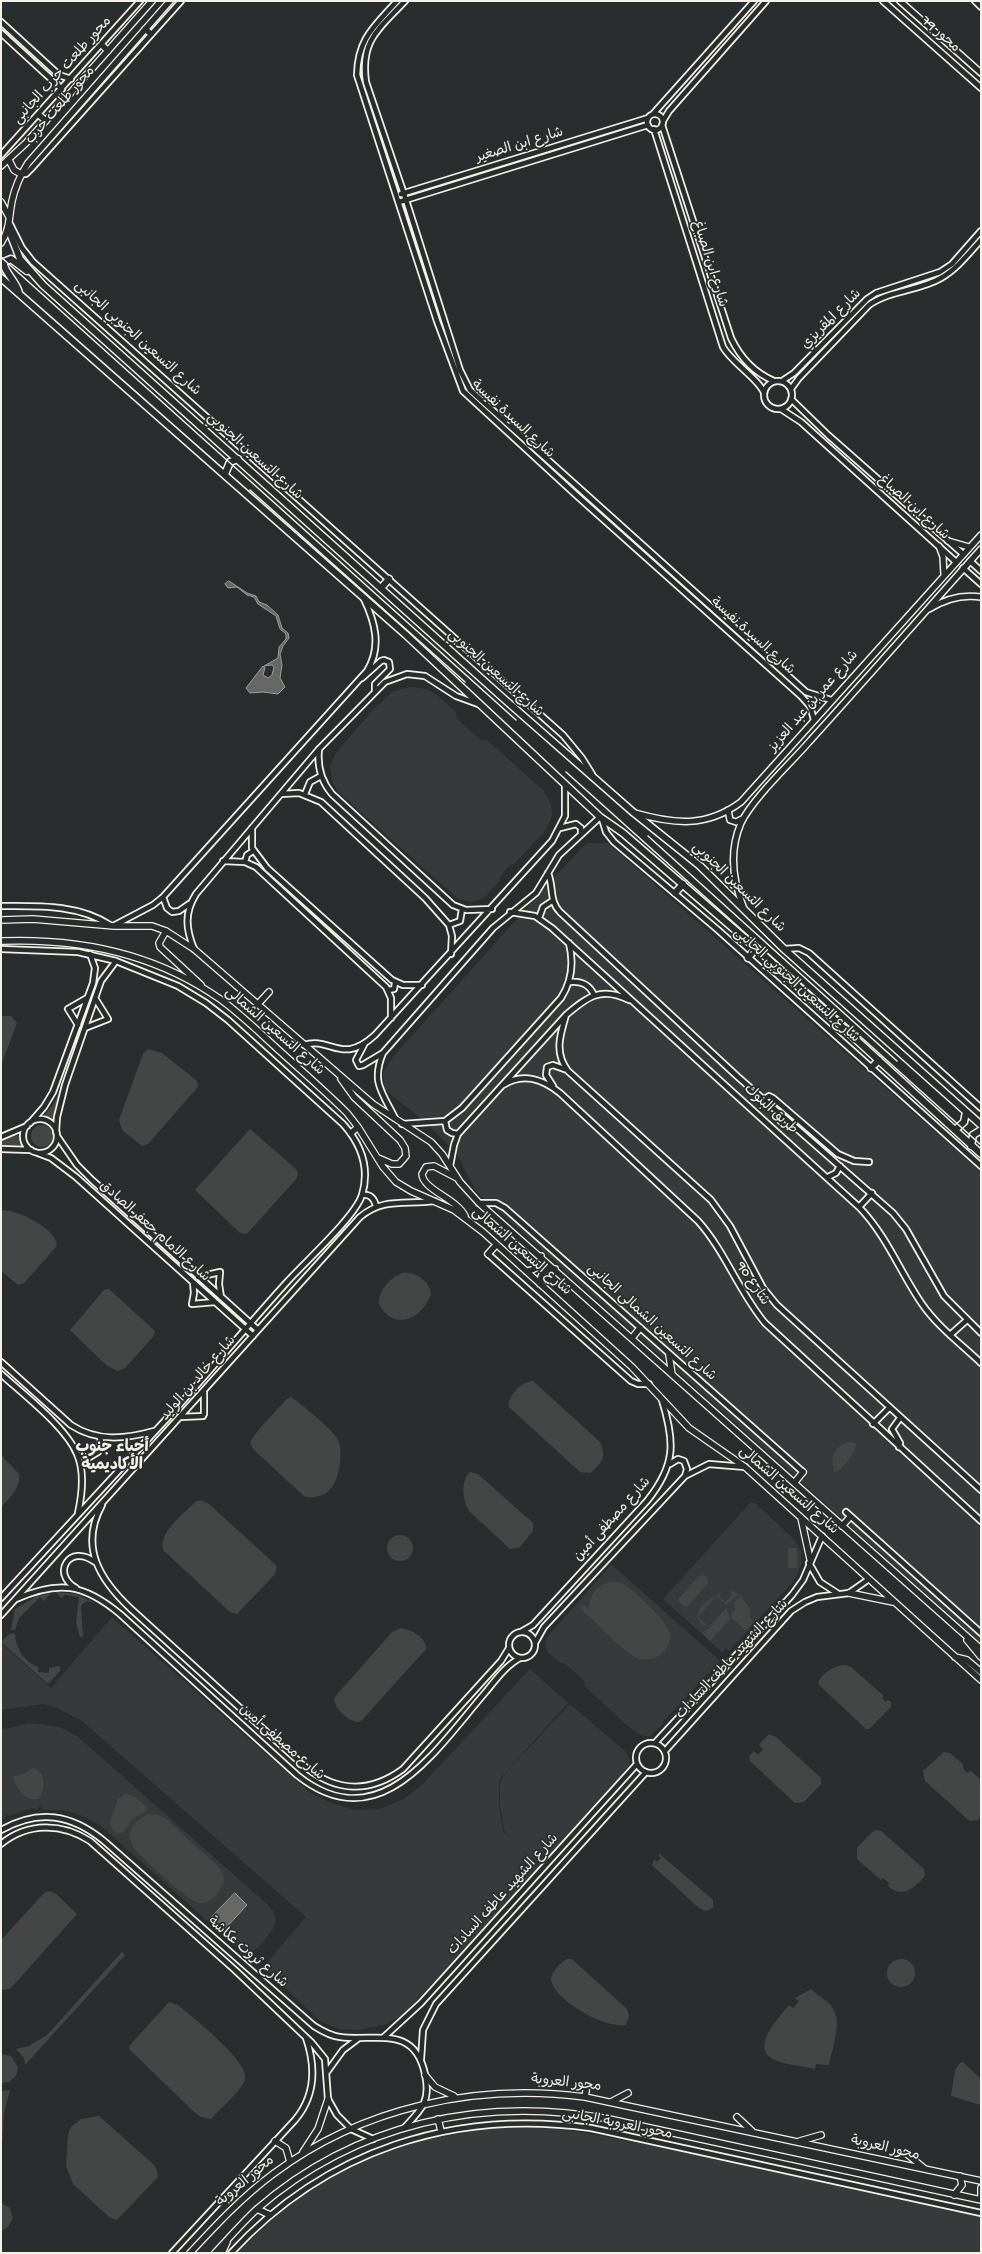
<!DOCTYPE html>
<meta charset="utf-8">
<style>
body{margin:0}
#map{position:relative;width:982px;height:2254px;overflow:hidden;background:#2a2d2e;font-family:"Gochi Hand",sans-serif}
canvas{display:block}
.frame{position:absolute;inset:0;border:2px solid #f4f1e8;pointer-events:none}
</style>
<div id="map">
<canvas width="982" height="2254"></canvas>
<div class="frame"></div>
</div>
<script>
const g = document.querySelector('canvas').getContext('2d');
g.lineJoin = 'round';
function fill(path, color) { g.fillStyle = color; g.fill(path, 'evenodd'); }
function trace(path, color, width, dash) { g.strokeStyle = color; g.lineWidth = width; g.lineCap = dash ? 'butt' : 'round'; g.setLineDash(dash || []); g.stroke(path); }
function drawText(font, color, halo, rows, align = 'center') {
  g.font = font + ' "Gochi Hand","Playpen Sans Arabic",sans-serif'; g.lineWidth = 3.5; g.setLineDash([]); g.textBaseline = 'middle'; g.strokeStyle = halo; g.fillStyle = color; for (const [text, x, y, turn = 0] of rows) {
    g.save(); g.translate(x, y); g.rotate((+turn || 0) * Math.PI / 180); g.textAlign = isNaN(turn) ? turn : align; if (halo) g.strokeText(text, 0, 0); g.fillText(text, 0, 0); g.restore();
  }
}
fill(new Path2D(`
 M410 687 427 689 437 695 456 712 457 719 467 728 481 740H487L544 791 551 804 552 816 546 830 514 864H512L507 868 500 877V880L486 896 479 900 470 902 458 899 338 792 333 783 330 766 336 753 377 705 378 706 391 692Z
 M587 843H608L981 1172V1643L476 1191 456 1152 419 1117 385 1090 383 1073 393 1057 560 871Z
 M750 1503H755L795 1540 801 1551V1566L794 1581 729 1651 726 1648 722 1652 663 1599Z
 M610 1563 720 1661 663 1722 662 1725 649 1737 640 1735 624 1723 585 1686 584 1681 566 1664 560 1663 548 1653 545 1644 548 1636 610 1566Z
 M112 1617 309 1792 331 1803 355 1810 380 1809 402 1800 422 1785 530 1669 568 1703 499 1780V1805L503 1831 540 1866 405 2013 387 2024 360 2030 339 2029 320 2021 266 1970 268 1961 306 1917 82 1721 55 1707 43 1704 1 1710V1643L51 1688Z
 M570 1704 626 1752 630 1760 629 1766 541 1866 509 1837 504 1830 500 1805V1785L502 1778 511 1767Z
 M29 1723 60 1727 77 1736 268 1905 275 1914V1926L260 1946 251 1953 241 1951 101 1826 88 1818 68 1811 42 1809V1805L37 1809 32 1808 9 1816 6 1815 5 1819 1 1818V1730Z
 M506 2128H550L580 2132 677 2150 981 2216V2253H237L255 2235 306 2192 344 2170 373 2157 424 2140 480 2130Z`), '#373a3a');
fill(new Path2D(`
 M1 1016H11L17 1023 1 1065Z
 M148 1049 162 1053 196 1080 198 1084 197 1088 148 1144 142 1146 122 1130 119 1120 143 1054Z
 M62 1086 63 1087 57 1104 54 1123 43 1117 54 1103Z
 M31 1136a11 11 0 1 1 22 0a11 11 0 1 1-22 0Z
 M250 1129 296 1169 298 1173 297 1178 247 1234 240 1233 195 1190Z
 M22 1134 24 1147 1 1146V1141Z
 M1 1210C18 1210 51 1226 57 1243L56 1247 24 1283 18 1285 1 1271Z
 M402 1273C414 1271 429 1280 431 1293 424 1318 394 1333 379 1304 378 1291 390 1278 402 1273Z
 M109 1289 155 1331 153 1337 125 1368 117 1371 106 1365 70 1330 104 1290Z
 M533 1381 600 1442C607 1457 602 1463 590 1473L580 1472 509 1407C507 1396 522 1381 533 1381Z
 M291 1397C301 1404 331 1428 337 1438 341 1445 341 1454 340 1462 338 1483 329 1500 305 1497L254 1450C252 1447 250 1445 251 1441 254 1433 279 1408 287 1399Z
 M850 1442 857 1443C853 1455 846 1466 835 1473 829 1459 834 1445 850 1442Z
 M1 1455 19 1474C21 1487 10 1498 1 1507Z
 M470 1472 478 1474 533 1523V1531L519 1548 510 1549 469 1511C463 1501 460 1480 470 1472Z
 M200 1500 209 1504 277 1566 275 1574 237 1614 230 1612 163 1550C159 1531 183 1515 195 1502Z
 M387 1548a13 13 0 1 1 26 0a13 13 0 1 1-26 0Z
 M788 1548H797V1568H788Z
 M703 1575 707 1577 708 1583 688 1606H682L679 1602V1598L698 1577Z
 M611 1582C615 1582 620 1582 623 1584 635 1591 669 1622 670 1635 671 1653 650 1665 635 1657 620 1649 594 1620 580 1608L583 1605 589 1610C589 1595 596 1585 611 1582Z
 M731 1590 739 1595 728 1603 727 1610 730 1619 710 1641 702 1633 716 1623 709 1627 702 1625 697 1618C702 1601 706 1603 719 1594L721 1599 726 1602 731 1596ZM716 1596 728 1606 709 1627 698 1617Z
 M56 1592 76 1594 95 1603 87 1601 81 1605 83 1637H80L76 1623 79 1597 64 1595 62 1599Z
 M51 1593 44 1601 40 1597 19 1618 15 1630H11L15 1609 37 1596Z
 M740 1596 750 1608V1618L754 1622 746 1631 732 1618 731 1614 735 1610 734 1603Z
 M401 1628C411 1630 427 1637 426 1649L363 1719 359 1722C349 1722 334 1709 334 1698L392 1632Z
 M12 1633 15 1634C16 1649 24 1662 38 1667V1672L49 1673V1668L59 1666 61 1670 48 1684 1 1642 8 1635Z
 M846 1665 851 1667 884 1696 882 1698 886 1702 888 1700 891 1702V1707L869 1729H866L818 1684C821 1673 835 1665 846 1665Z
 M769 1734 776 1737 821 1778V1784L804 1802 795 1803 750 1761 749 1756 754 1751 758 1755 763 1749 759 1745Z
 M944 1752 950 1753 963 1764V1769L967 1773 971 1771 981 1780V1816L978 1820 970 1821 966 1818 925 1781 923 1771Z
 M33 1768C46 1771 46 1789 39 1799 25 1802 19 1791 13 1779L15 1776 25 1773Z
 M126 1794C135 1795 143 1802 148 1810L132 1819 124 1832 117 1834 111 1828 110 1822 118 1799Z
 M148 1814 159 1815 166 1819 218 1866 223 1873 224 1883C219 1893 212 1904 199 1903 187 1901 147 1861 135 1850 125 1832 131 1824 148 1814Z
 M877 1830 881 1831 924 1869 925 1876C914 1888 903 1899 888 1886L889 1883 883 1878 881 1880 857 1859V1848L872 1832Z
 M660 1854 713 1900V1908L706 1911 699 1908 652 1865 654 1859 657 1862 661 1858 658 1855Z
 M50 1891 56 1894 77 1914 10 1989 1 1990V1940L44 1893Z
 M122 1952 125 1955 25 2065 24 2058 16 2049 29 2046 47 2035Z
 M567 1959H572L627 2009 629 2016 626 2025C606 2029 558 2002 552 1983 548 1974 560 1963 567 1959Z
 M887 1973a14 14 0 1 1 28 0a14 14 0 1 1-28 0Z
 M811 1989C817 1995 827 2000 832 2007 843 2022 832 2049 829 2065L816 2064 815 2069C803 2066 784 2065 773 2059 750 2047 780 2016 789 2005L793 2008 799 2001 795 1998Z
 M169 2002 178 2005C192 2017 250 2062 245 2079 243 2089 219 2110 211 2119L201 2117 193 2111 129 2049 130 2045Z
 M1 2054 11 2056 18 2067 16 2076 9 2082 1 2083Z
 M963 2062 981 2079V2105L951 2096 955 2070 960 2063Z
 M10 2090 4 2113 1 2160V2091Z
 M99 2116 154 2165 157 2170 158 2177 117 2220 109 2217 73 2184 66 2166 68 2134 71 2127 81 2119Z
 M1 2203 10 2208 13 2218 8 2227 1 2231Z`), '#444645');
const water = new Path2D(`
 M229 581 247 593 256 596 259 602 267 605 278 615 282 628 288 633 289 638 283 646 280 654 282 665 280 678 285 687 278 694 263 692 250 693 246 688 263 666 265 668 263 675 268 678 272 675 274 667 272 665 264 666 278 658 279 647 286 639V634L280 629 276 616 258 604 254 597 247 595 237 587 228 588 225 584Z
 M235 1893 247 1905 224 1930 211 1918Z`);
fill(water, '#676866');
trace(water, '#9f9f9a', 1);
const tertiary = new Path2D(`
 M397 1C374 27 358 38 357 75L437 321 463 391 575 494 801 696 810 706 814 720
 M405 1C379 29 360 40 366 82L406 200 460 370 470 390 806 692 831 700
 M975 1 981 7
 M1 22 59 75 71 79
 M1 33 62 89
 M653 114 754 1
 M647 122a8 8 0 1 1 16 0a8 8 0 1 1-16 0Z
 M663 121 669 111 766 1
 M662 125 731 338C740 357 755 373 774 381
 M654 129 723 347C733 364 759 379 764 393
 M1 155 140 1
 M21 174H26L31 169 181 1
 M401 194 648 118
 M399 202 648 125
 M9 222 22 248 33 262 563 735 582 758 592 774
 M764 395a14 14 0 1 1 28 0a14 14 0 1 1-28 0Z
 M782 381 794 373 867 299 876 293 940 272 952 264 981 231
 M791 389 799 378 869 305C890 290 919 291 941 278 957 269 969 253 981 240
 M791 399 828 435 963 554
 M781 409 801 422 956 562
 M970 561 981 571
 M963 568 981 584
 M362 678 381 661 384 660 389 662 390 669 375 684V691
 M319 749C317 766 321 781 332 794L453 905 466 910 492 909
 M281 794 299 793 321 802 425 898 449 925 452 936 451 954
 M305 794 310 782 321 776
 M602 819 606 832 614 842 718 930 981 1166
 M252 828V848L267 868 392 980 403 985H422
 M560 828 576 824 581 828V834
 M223 861 245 862 256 867 386 987 391 998V1018
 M245 862 247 855 253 851
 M548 873C554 888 549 901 560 912L738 1077 893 1213 906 1229 944 1296 981 1333
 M163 897 167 908 172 912 179 911 189 904
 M1 906C38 906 78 904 110 925
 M510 912 535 916 552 928 859 1207C887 1236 900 1272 922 1304 938 1327 961 1344 981 1363
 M539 918 543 907 552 901
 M115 925 153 905 163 897 367 671C382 647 375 622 364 599
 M449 925 460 921 462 909
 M1 949 78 952 116 961 178 986 206 1003 228 1020 343 1124C361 1144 370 1168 362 1195 355 1217 305 1262 287 1282 248 1325 211 1370 172 1413 115 1474 58 1536 1 1598
 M194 949C186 929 184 913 196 894L319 749 385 682 407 674 425 676 456 696 478 704
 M784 949 799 948 809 953 981 1108
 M570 982C581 981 589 984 594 995
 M388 990 394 989 395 983
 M566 1015C560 1035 554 1053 568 1071L711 1200 730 1226 763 1288 777 1305 981 1490
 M78 1025 68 1009 87 998
 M85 1028 108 1019 95 998
 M365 1043 356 1060 359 1066 363 1065 383 1053
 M304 1045C331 1036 341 1066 375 1035L552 841 565 816V786
 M503 1085C523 1072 542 1079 560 1093L698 1221C725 1251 739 1292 765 1323L981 1521
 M553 1086 546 1075 547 1067 553 1065 567 1070
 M763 1100 769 1096 773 1098 838 1154 854 1161 869 1162
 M395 1118C382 1092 371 1082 383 1053L493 928 536 893 559 855 600 817
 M23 1136a17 17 0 1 1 34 0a17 17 0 1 1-34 0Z
 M445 1121 447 1130 452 1133 458 1134
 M30 1123 44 1107 53 1092 93 983 95 968 90 954
 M402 1124 445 1121 462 1108 561 998C572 981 574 963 569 943
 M56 1132 57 1117 65 1085 101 981 116 961
 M57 1136 77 1165 92 1180 258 1330
 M1 1137 27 1126
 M1 1149 31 1150
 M35 1152 51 1158 76 1177 253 1336
 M450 1166 454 1145 458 1134 566 1015C587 997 601 986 629 1000
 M828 1177 836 1173 840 1166
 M362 1195C370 1194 374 1198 376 1206
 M479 1203H496L505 1208 803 1472
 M859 1207 872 1193
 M488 1254 631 1381 638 1384H649
 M220 1272 219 1284 221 1297
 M198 1277 220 1272
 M193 1282 194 1293 192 1304 215 1302
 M950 1335 967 1320
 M1 1362 71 1425C97 1442 125 1439 154 1431
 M1 1374C24 1395 66 1427 77 1454 85 1472 82 1495 78 1513
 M204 1392V1414
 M181 1417 203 1416
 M873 1424 889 1408
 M899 1447 900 1443 892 1429 900 1418
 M78 1455 88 1458 98 1452 101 1442 100 1437
 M670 1464 678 1459 684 1461 687 1469 685 1476
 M102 1505C79 1547 100 1580 131 1609L303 1765C335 1792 369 1794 403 1769L501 1661 509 1648
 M846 1512 981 1633
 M809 1563 820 1582 837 1593
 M76 1588C51 1574 69 1543 95 1562
 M16 1599C59 1580 84 1584 120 1614L297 1775C379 1841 435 1751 484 1694 495 1681 505 1666 520 1658
 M1 1615 360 1217C384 1197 406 1205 434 1201
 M509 1645a13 13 0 1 1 26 0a13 13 0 1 1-26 0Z
 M521 1632 533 1625 647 1501C676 1465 675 1442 662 1400
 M535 1643 544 1627 685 1476 709 1464 745 1467
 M636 1758a15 15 0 1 1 30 0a15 15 0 1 1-30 0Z
 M655 1743 792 1595 803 1580 822 1536
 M665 1751 791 1611 805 1602 817 1597 849 1593 869 1579
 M1 1830C39 1809 71 1814 104 1841L314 2026C322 2031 331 2036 340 2037 376 2042 414 2024 425 2074 431 2101 422 2109 404 2128
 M1 1844C28 1822 62 1823 90 1841L235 1970 312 2043 325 2059 328 2099 337 2115 351 2129 373 2139
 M384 2037 421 2003 637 1764
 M421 2059 423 2030 436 2004 646 1772
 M327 2072 343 2050 359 2038
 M172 2253 295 2120C316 2095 316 2067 306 2038
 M231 2253C326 2150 453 2109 591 2128L981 2213`);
const secondary = new Path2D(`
 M883 1 981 88
 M900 1 981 73
 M948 541 969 547
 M939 546 943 557 944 575
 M929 609C945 599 962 594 981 597
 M728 810 730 820 736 822 742 819
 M635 813C674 824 706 828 741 802L981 535
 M744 909C733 882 729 851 741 823 752 799 791 763 809 742 867 678 924 613 981 549`);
const primary = new Path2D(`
 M145 29 151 34
 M102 45 108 51
 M39 115 46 121
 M9 160 14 170 21 174
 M1 166 26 143 152 1
 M1 202 9 217
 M1 243C10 230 9 216 12 201 15 187 21 174 28 163L170 1
 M1 920 33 919 114 926H152L166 931 194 949 373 1104 431 1142 442 1154 460 1182 479 1203 981 1649
 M166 931 159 943 160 947 201 985
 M1 941C79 938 156 954 220 999 242 1015 262 1035 282 1053 304 1073 326 1092 347 1113L358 1127 383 1167 396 1182 411 1191 454 1210 483 1232 632 1367 689 1428 745 1467 981 1680
 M258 1004 269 992
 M341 1079 354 1097 400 1140 405 1148 406 1156 399 1164H392L378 1158
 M351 1133 358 1127
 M457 1178 434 1166 426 1167 422 1174C423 1190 456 1198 465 1216
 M488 1254 496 1245
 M526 1271C536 1270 541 1266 541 1256
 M540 1284C540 1274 545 1268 555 1269
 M632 1338 640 1328
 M669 1355 672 1374
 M795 1482 803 1472
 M801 1518 810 1559
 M842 1526 850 1517
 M849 1593 893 1602
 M967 1640 981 1657
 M955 1657 967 1660 981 1672
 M425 2075 435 2087 454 2096
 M585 2097 587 2085
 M611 2102 628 2093
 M737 2117 752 2131
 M438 2119 441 2131
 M275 2141 286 2148 290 2162
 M800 2141 821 2135
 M303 2152 318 2129 328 2099
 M907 2154 925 2169
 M981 2188V2197
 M954 2195 962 2185 960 2176
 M257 2209 270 2215
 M190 2253C216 2225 242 2197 273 2174 363 2107 475 2083 585 2097L981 2181
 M215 2253C229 2238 242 2223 257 2209 356 2123 482 2096 609 2119L981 2200
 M222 2253 227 2242`);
const trunk = new Path2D(`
 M8 228 20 259 43 285 503 698 634 813 700 866 784 949 981 1125
 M1 278 405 634 600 817 623 833 756 948 981 1154
 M19 293C17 282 2 270 4 262L11 259 27 271
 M225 474 230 462 238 459
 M382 587 389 579
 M675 893 683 884
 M748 958 756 948
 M871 1068 879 1060
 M955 1130 964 1122 966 1112
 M971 1146 973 1135 981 1130`);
trace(tertiary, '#f4f1e8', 8);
trace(secondary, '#f4f1e8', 8);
trace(primary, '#f4f1e8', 8);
trace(trunk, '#f4f1e8', 9);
trace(tertiary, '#2a2d2e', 4.5);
trace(secondary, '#2a2d2e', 5);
trace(primary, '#2a2d2e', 5.5);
trace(trunk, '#2a2d2e', 6);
trace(new Path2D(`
 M1 257 516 720
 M250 490 465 682
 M566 772 981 1145
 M648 836 897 1061`), '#f4f1e8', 1.5);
drawText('14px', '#f4f1e8', '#2a2d2e', [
 ["محور 79",940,35,42],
 ["محور طلعت حرب الجانبى",63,71,-48],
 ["محور طلعت حرب",61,106,-49],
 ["شارع ابن الصغير",520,146,-17],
 ["شارع ابن الصباغ",709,264,73],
 ["شارع المقريزي",832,320,-45],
 ["شارع التسعين الجنوبي الجانبى",137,339,42],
 ["شارع السيدة نفيسة",512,420,43],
 ["شارع التسعين الجنوبي",254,457,42],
 ["شارع ابن الصباغ",913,508,42],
 ["شارع السيدة نفيسة",752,637,42],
 ["شارع التسعين الجنوبي",495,674,42],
 ["شارع عمر بن عبد العزيز",814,702,-49],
 ["شارع التسعين الجنوبي",738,888,44],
 ["شارع التسعين الجنوبي الجانبى",796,986,42],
 ["شارع التسعين الشمالى",274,1032,41],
 ["طريق البنوك",770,1110,42],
 ["شارع الامام جعفر الصادق",154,1232,42],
 ["شارع التسعين الشمالى",521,1252,41],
 ["شارع 90",752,1284,57],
 ["شارع التسعين الشمالى الجانبى",651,1323,42],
 ["شارع خالد بن الوليد",199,1379,-49],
 ["شارع التسعين الشمالى",788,1491,41],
 ["شارع مصطفى أمين",613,1520,-48],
 ["شارع الشهيد عاطف السادات",733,1660,-47],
 ["شارع مصطفى أمين",281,1743,41],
 ["شارع الشهيد عاطف السادات",504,1895,-48],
 ["شارع ثروت عكاشة",247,1953,41],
 ["محور العروبة",566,2084,6],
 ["محور العروبة الجانبى",617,2125,11],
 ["محور العروبة",885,2149,13],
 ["محور العروبة",246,2182,-40]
]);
drawText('bold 16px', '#f4f1e8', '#2a2d2e', [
 ["أحياء جنوب",112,1449],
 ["الأكاديمية",112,1467]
]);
</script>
